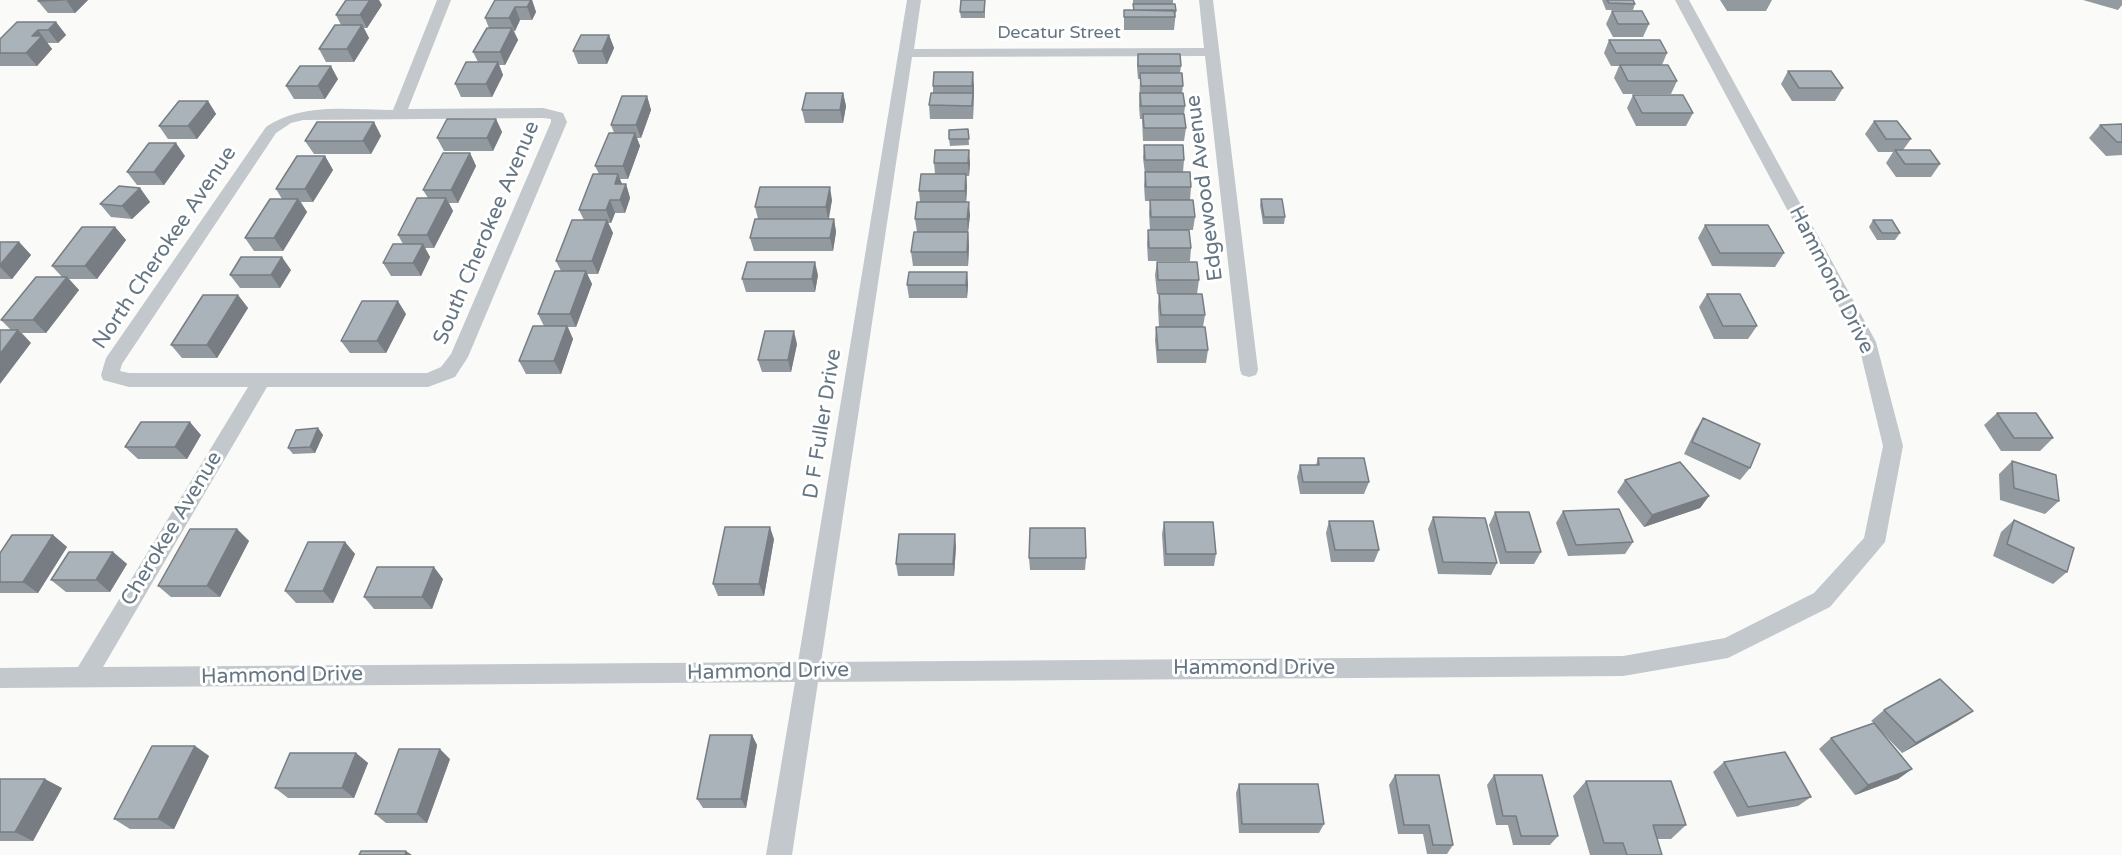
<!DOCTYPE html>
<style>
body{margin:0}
canvas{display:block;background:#fafaf8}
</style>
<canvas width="2122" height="855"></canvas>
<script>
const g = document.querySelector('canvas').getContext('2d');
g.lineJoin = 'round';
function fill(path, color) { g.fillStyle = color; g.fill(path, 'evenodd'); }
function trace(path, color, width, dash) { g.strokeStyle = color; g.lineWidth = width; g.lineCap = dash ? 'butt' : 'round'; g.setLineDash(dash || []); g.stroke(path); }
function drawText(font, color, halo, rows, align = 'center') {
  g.font = font + ' "Varela Round",sans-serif'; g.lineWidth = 6; g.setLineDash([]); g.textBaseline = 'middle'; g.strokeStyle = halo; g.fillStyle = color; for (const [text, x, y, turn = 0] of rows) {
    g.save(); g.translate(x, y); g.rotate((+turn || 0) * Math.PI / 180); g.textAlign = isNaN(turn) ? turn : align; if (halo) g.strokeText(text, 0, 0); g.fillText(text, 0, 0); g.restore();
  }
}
fill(new Path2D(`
 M437 0H451L408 109 543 108 563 113 567 122 468 357 455 377 428 387H267L103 667 798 662 907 0H921L914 49 1204 48 1199 0H1213L1258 370 1256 375 1249 377 1242 375 1240 370 1205 56 912 57 821 662 1623 656 1725 638 1814 593 1864 538 1883 446 1858 342 1675 0H1689L1876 342 1903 446 1885 542 1830 607 1728 658 1623 676 818 682 792 855H766L795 682 0 688V668L78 667 248 387H129L103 380 101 375 106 358 266 127C303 102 350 110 393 110ZM543 118 551 119V122L451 354 441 367 427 373H129L120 371 122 364 276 133 291 123 303 120Z`), '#c3c8cc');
fill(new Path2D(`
 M88 0 75 13H48L38 1Z
 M495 0H532L536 12 532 20H520L515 31H514L518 40 505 65H499L503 75 492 97H461L455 84 478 62 473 52 489 28 485 18Z
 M985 0V18H961L960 12Z
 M1133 0H1173V4L1176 11 1174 30H1124V10H1133Z
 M1602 0H1633L1635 4 1633 10H1606Z
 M1720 0H1772L1766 11H1727Z
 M2083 0H2122V5L2118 10Z
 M382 5 367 28H364L369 38 354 62H326L319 49 341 25 336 15Z
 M1612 11 1649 24 1643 37H1613L1606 24Z
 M56 22 66 35 58 43H48V44L52 49 37 66H0V39Z
 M609 35 614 48 607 64H578L573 51Z
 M1609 40 1667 53 1662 65 1677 81 1671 94H1623L1614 78 1619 66H1611L1604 53Z
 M1138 54 1181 66 1180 73 1183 86 1182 93 1185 106 1184 114 1186 128 1184 141H1143L1142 119H1140L1139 106 1140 79H1138L1137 67Z
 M1788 71 1843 88 1835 101H1792L1781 84Z
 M338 79 325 99H294L286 86Z
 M933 86H974L973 119H930L929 105 933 93Z
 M843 93 846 106 843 123H805L802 110Z
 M1633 95 1693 113 1686 126H1636L1627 108Z
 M647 96 651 110 641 138H637L640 146 628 179H620L622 184H626L630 198 625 213H615L611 223H608L613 233 598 274H587L592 284 576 327H568L573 339 561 374H526L519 361 544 326 538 314 561 271 556 261 584 220 579 210 599 174 595 166 614 133 611 125Z
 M208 101 216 114 197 139H168L159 126Z
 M496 119 502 132 493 151H444L437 138Z
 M1874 121 1911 139 1903 150 1940 164 1931 177H1896L1886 163 1893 152H1878L1865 134Z
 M374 122 381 136 371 154H314L305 141Z
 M2122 124V155L2106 156 2089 138 2100 125Z
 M968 129 969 145 950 146 949 139Z
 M1144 145 1184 160 1183 172 1191 187 1190 200 1195 217 1193 230H1150L1149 213 1150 201H1145L1144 185 1145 174 1143 158Z
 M470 153 476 166 458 203H449L453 211 434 248H425L430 257 421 276H391L383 263 403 244 398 235 428 198 423 190Z
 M185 156 164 185H137L127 172Z
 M325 156 333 170 313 202H301L307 212 283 251H254L245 238 282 199 276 189Z
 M934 163H970L969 176H966L967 187 966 202 970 215 968 232 969 246 968 266H913L911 252 917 232 915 219 920 202 919 191 935 174Z
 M140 188 150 202 132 219 111 217 100 204Z
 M1261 199 1285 217 1284 224H1263L1260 205Z
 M832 200 829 219H834L836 232 833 251H754L750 238 758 219 755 207Z
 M1873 220 1900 233 1895 240H1877L1869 227Z
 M1705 225 1784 253 1775 267 1712 266 1698 238Z
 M115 227 126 240 97 279H69L79 290 46 333H22L31 343 11 330 1 320 62 277 52 266Z
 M1148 230 1191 248 1190 261H1148L1147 244Z
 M0 242H19L31 255 12 279H0Z
 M1157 262 1199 280 1197 294H1157L1155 275Z
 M291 270 280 288H240L230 275Z
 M967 272 968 285 967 298H909L907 285Z
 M818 275 815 292H746L742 279Z
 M1159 294 1205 315 1203 327 1208 350 1206 363H1157L1155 340 1156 327H1159L1158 307Z
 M1707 294 1757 326 1748 339H1714L1699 307Z
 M238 295 248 308 217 358H182L171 345Z
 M406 314 386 353H350L341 341Z
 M797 344 791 372H762L758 360Z
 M1997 413 2053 438 2040 451H2001L1984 425Z
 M1703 418 1750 468 1740 480 1684 454 1695 431Z
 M318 428 323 435 315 453 293 454 288 448Z
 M201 435 187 459H138L125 447Z
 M1318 458 1369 482 1364 494H1300L1297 477 1300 465H1316Z
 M2012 461 2059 501 2045 514 2000 500 1999 474Z
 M1625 480 1709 496 1700 508 1644 527 1617 492Z
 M1563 511 1633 542 1625 554 1568 556 1556 523Z
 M1495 512 1541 552 1534 564H1500L1489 525Z
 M1433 517 1497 563 1491 575 1438 574 1428 529Z
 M2014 520 2067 572 2053 584 1993 556 2001 532Z
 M1329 521 1379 550 1374 562H1331L1326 533Z
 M1164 522 1216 554 1214 566H1164L1162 534Z
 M237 529 249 541 220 597H171L158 586Z
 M53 535 67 547 38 593H0V553Z
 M774 539 764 596H718L713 584Z
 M345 542 355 554 333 603H296L285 591Z
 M956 546 954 576H898L896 564Z
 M113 552 127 564 110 592H66L51 580Z
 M1029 558H1086L1085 570H1030Z
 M443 579 432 609H374L364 597Z
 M1884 710 1958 721 1902 753 1879 729 1912 769 1898 779 1855 795 1819 749 1831 738 1874 723 1871 721Z
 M752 735 757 745 746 808H703L697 799Z
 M195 746 209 756 174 829H130L114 819Z
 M356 753 368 763 354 798H288L275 788Z
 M450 759 427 823H386L375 814Z
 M1724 762 1811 797 1798 806 1737 817 1713 772Z
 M1395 775 1453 845 1447 854H1427L1423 834H1398L1389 785Z
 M1494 775 1558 836 1550 845H1513L1508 825H1496L1487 785Z
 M0 779 62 788 33 841H0Z
 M1586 781 1686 825 1671 839H1657L1662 855H1590L1573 796Z
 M1239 784 1324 824 1319 833H1239L1236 793Z`), '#929a9f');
fill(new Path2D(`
 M66 0H88L75 13Z
 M370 0H379L382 5 367 28 360 15Z
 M531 0H532L536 12 532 20 527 7Z
 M515 7 520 20 515 31 509 18Z
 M56 22 66 35 58 43 48 30Z
 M362 25 369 38 354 62 347 49Z
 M512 28 518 40 505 65 500 52Z
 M38 30 52 49 37 66 26 53 32 36Z
 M609 35 614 48 607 64 602 51Z
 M498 62 503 75 492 97 486 84Z
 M331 66 338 79 325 99 318 86Z
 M973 72 974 86 973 119 972 86Z
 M843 93 846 106 843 123 840 110Z
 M647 96 651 110 641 138 636 125Z
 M208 101 216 114 197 139 188 126Z
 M496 119 502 132 493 151 487 138Z
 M374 122 381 136 371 154 363 141Z
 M635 133 640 146 628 179 623 166Z
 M176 143 185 156 164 185 154 172Z
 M969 150 970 163 969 176 968 163Z
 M470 153 476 166 458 203 451 190Z
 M325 156 333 170 313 202 305 189Z
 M618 174 623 187 615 184Z
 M966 174 967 187 966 204 965 191Z
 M626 184 630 198 625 213 620 200Z
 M830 187 832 200 828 220 826 207Z
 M140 188 150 202 132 219 122 206Z
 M446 198 453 211 434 248 427 235Z
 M298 199 307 212 283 251 274 238Z
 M610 200 615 213 611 223 606 210Z
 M969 202 970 215 968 232 967 219Z
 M834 219 836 232 833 251 830 238Z
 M607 220 613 233 598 274 592 261Z
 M115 227 126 240 97 279 85 266Z
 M968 232 969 246 968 266 967 252Z
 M19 242 31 255 12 279 0 267V265Z
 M423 244 430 257 421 276 413 263Z
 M282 257 291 270 280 288 271 275Z
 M815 262 818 275 815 292 812 279Z
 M586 271 592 284 576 327 570 314Z
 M967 272 968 285 967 298 966 285Z
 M67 277 79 290 46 333 33 320Z
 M238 295 248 308 217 358 207 345Z
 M398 301 406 314 386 353 377 341Z
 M567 326 573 339 561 374 554 361Z
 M18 330 31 343 0 384V354Z
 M794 331 797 344 791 372 788 360Z
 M190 422 201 435 187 459 175 447Z
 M318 428 323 435 315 453 310 447Z
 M1709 496 1700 508 1644 527 1652 515Z
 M770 527 774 539 764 596 759 584Z
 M237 529 249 541 220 597 207 586Z
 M955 534 956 546 954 576 953 564Z
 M53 535 67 547 38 593 23 582Z
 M345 542 355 554 333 603 323 591Z
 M113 552 127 564 110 592 96 580Z
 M434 567 443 579 432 609 422 597Z
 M1973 711 1958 721 1902 753 1916 743Z
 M752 735 757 745 746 808 741 799Z
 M195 746 209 756 174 829 158 819Z
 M440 749 450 759 427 823 417 814Z
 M356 753 368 763 354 798 342 788Z
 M1912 769 1898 779 1855 795 1868 785Z
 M45 779 62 788 33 841 15 832Z
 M406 851 412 855H405Z`), '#777d82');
const building = new Path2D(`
 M39 0H66L38 1Z
 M346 0H370L360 15H336Z
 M495 0H531L527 7H515L509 18H485Z
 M961 0H985L984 12H960Z
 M1607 0H1633L1635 4 1609 3Z
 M1133 4H1175L1176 11 1134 10Z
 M1124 10H1174L1175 17H1124Z
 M1612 11H1642L1649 24H1618Z
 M17 22H56L48 30H38L32 36H42L26 53H0V39Z
 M335 25H362L347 49H319Z
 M487 28H512L500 52H473Z
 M581 35H609L602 51H573Z
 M1609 40H1660L1667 53H1616Z
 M1138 54H1180L1181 66H1138Z
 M466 62H498L486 84H455Z
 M1620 65H1668L1677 81H1628Z
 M300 66H331L318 86H286Z
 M1788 71H1831L1843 88H1799Z
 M934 72H973L972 86H933Z
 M1140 73H1182L1183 86H1141Z
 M806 93H843L840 110H802Z
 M931 93H973L972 106 929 105Z
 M1140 93H1183L1185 106H1141Z
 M1633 95H1683L1693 113H1642Z
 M622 96H647L636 125H611Z
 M179 101H208L188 126H159Z
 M1143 114H1184L1186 128H1144Z
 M447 119H496L487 138H437Z
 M1874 121H1897L1911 139H1886Z
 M317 122H374L363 141H305Z
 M2122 124V142H2117L2100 125Z
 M968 129 969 139H949V130Z
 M609 133H635L623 166H595Z
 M149 143H176L154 172H127Z
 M1144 145H1183L1184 160H1145Z
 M935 150H969L968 163H934Z
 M1895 150H1930L1940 164H1905Z
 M443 153H470L451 190H423Z
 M297 156H325L305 189H276Z
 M1145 172H1190L1191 187H1146Z
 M593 174H618L615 184H626L620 200H610L606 210H579Z
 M921 174H966L965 191H919Z
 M119 186 140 188 122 206 100 204Z
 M760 187H830L826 207H755Z
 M417 198H446L427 235H398Z
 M270 199H298L274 238H245Z
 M1261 199H1282L1285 217H1264Z
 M1150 200H1193L1195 217H1151Z
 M917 202H969L967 219H915Z
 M755 219H834L830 238H750Z
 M572 220H607L592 261H556Z
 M1873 220H1892L1900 233H1882Z
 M1705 225H1768L1784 253H1720Z
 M82 227H115L85 266H52Z
 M1148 230H1189L1191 248H1149Z
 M914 232H968L967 252H911Z
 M0 242H19L0 265Z
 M393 244H423L413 263H383Z
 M241 257H282L271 275H230Z
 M747 262H815L812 279H742Z
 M1157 262H1197L1199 280H1158Z
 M555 271H586L570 314H538Z
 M909 272H967L966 285H907Z
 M36 277H67L33 320H1Z
 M1159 294H1202L1205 315H1161Z
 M1707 294H1740L1757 326H1723Z
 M203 295H238L207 345H171Z
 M362 301H398L377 341H341Z
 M533 326H567L554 361H519Z
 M1156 327H1205L1208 350H1158Z
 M0 330H18L0 354Z
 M765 331H794L788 360H758Z
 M1997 413H2036L2053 438H2014Z
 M1703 418 1760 444 1750 468 1692 442Z
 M141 422H190L175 447H125Z
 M318 428 310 447 288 448 296 430Z
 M1318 458H1364L1369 482H1303L1300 465H1319Z
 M2012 461 2056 475 2059 501 2014 488Z
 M1680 462 1709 496 1652 515 1625 480Z
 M1619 509 1633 542 1576 545 1563 511Z
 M1495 512H1529L1541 552H1506Z
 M1433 517 1485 518 1497 563 1443 562Z
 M2014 520 2074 548 2067 572 2007 544Z
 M1329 521H1373L1379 550H1335Z
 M1164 522H1213L1216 554H1166Z
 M725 527H770L759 584H713Z
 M1030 528H1085L1086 558H1029Z
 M190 529H237L207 586H158Z
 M899 534H955L953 564H896Z
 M12 535H53L23 582H0V553Z
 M308 542H345L323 591H285Z
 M69 552H113L96 580H51Z
 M377 567H434L422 597H364Z
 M1940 679 1973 711 1916 743 1884 710Z
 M1874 723 1912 769 1868 785 1831 738Z
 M710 735H752L741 799H697Z
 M152 746H195L158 819H114Z
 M399 749H440L417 814H375Z
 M1785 752 1811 797 1748 807 1724 762Z
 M290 753H356L342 788H275Z
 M1395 775H1439L1453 845H1433L1429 825H1404Z
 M1494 775H1542L1558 836H1521L1516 816H1503Z
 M0 779H45L15 832H0Z
 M1586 781H1671L1686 825H1653L1662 855H1627L1623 843H1604Z
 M1239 784H1318L1324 824H1242Z
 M361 851H406L405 855H359Z`);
fill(building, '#aab3b9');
trace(building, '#777d82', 1.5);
drawText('18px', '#657683', '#fff', [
 ["Decatur Street",1059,33]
]);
drawText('21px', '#657683', '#fff', [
 ["Edgewood Avenue",1205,188,-97],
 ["South Cherokee Avenue",487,233,-67],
 ["North Cherokee Avenue",165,248,-56],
 ["Hammond Drive",1831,280,63],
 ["D F Fuller Drive",823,424,-81],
 ["Cherokee Avenue",172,529,-59],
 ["Hammond Drive",1254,668],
 ["Hammond Drive",768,672,-1],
 ["Hammond Drive",282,676,-1]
]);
</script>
